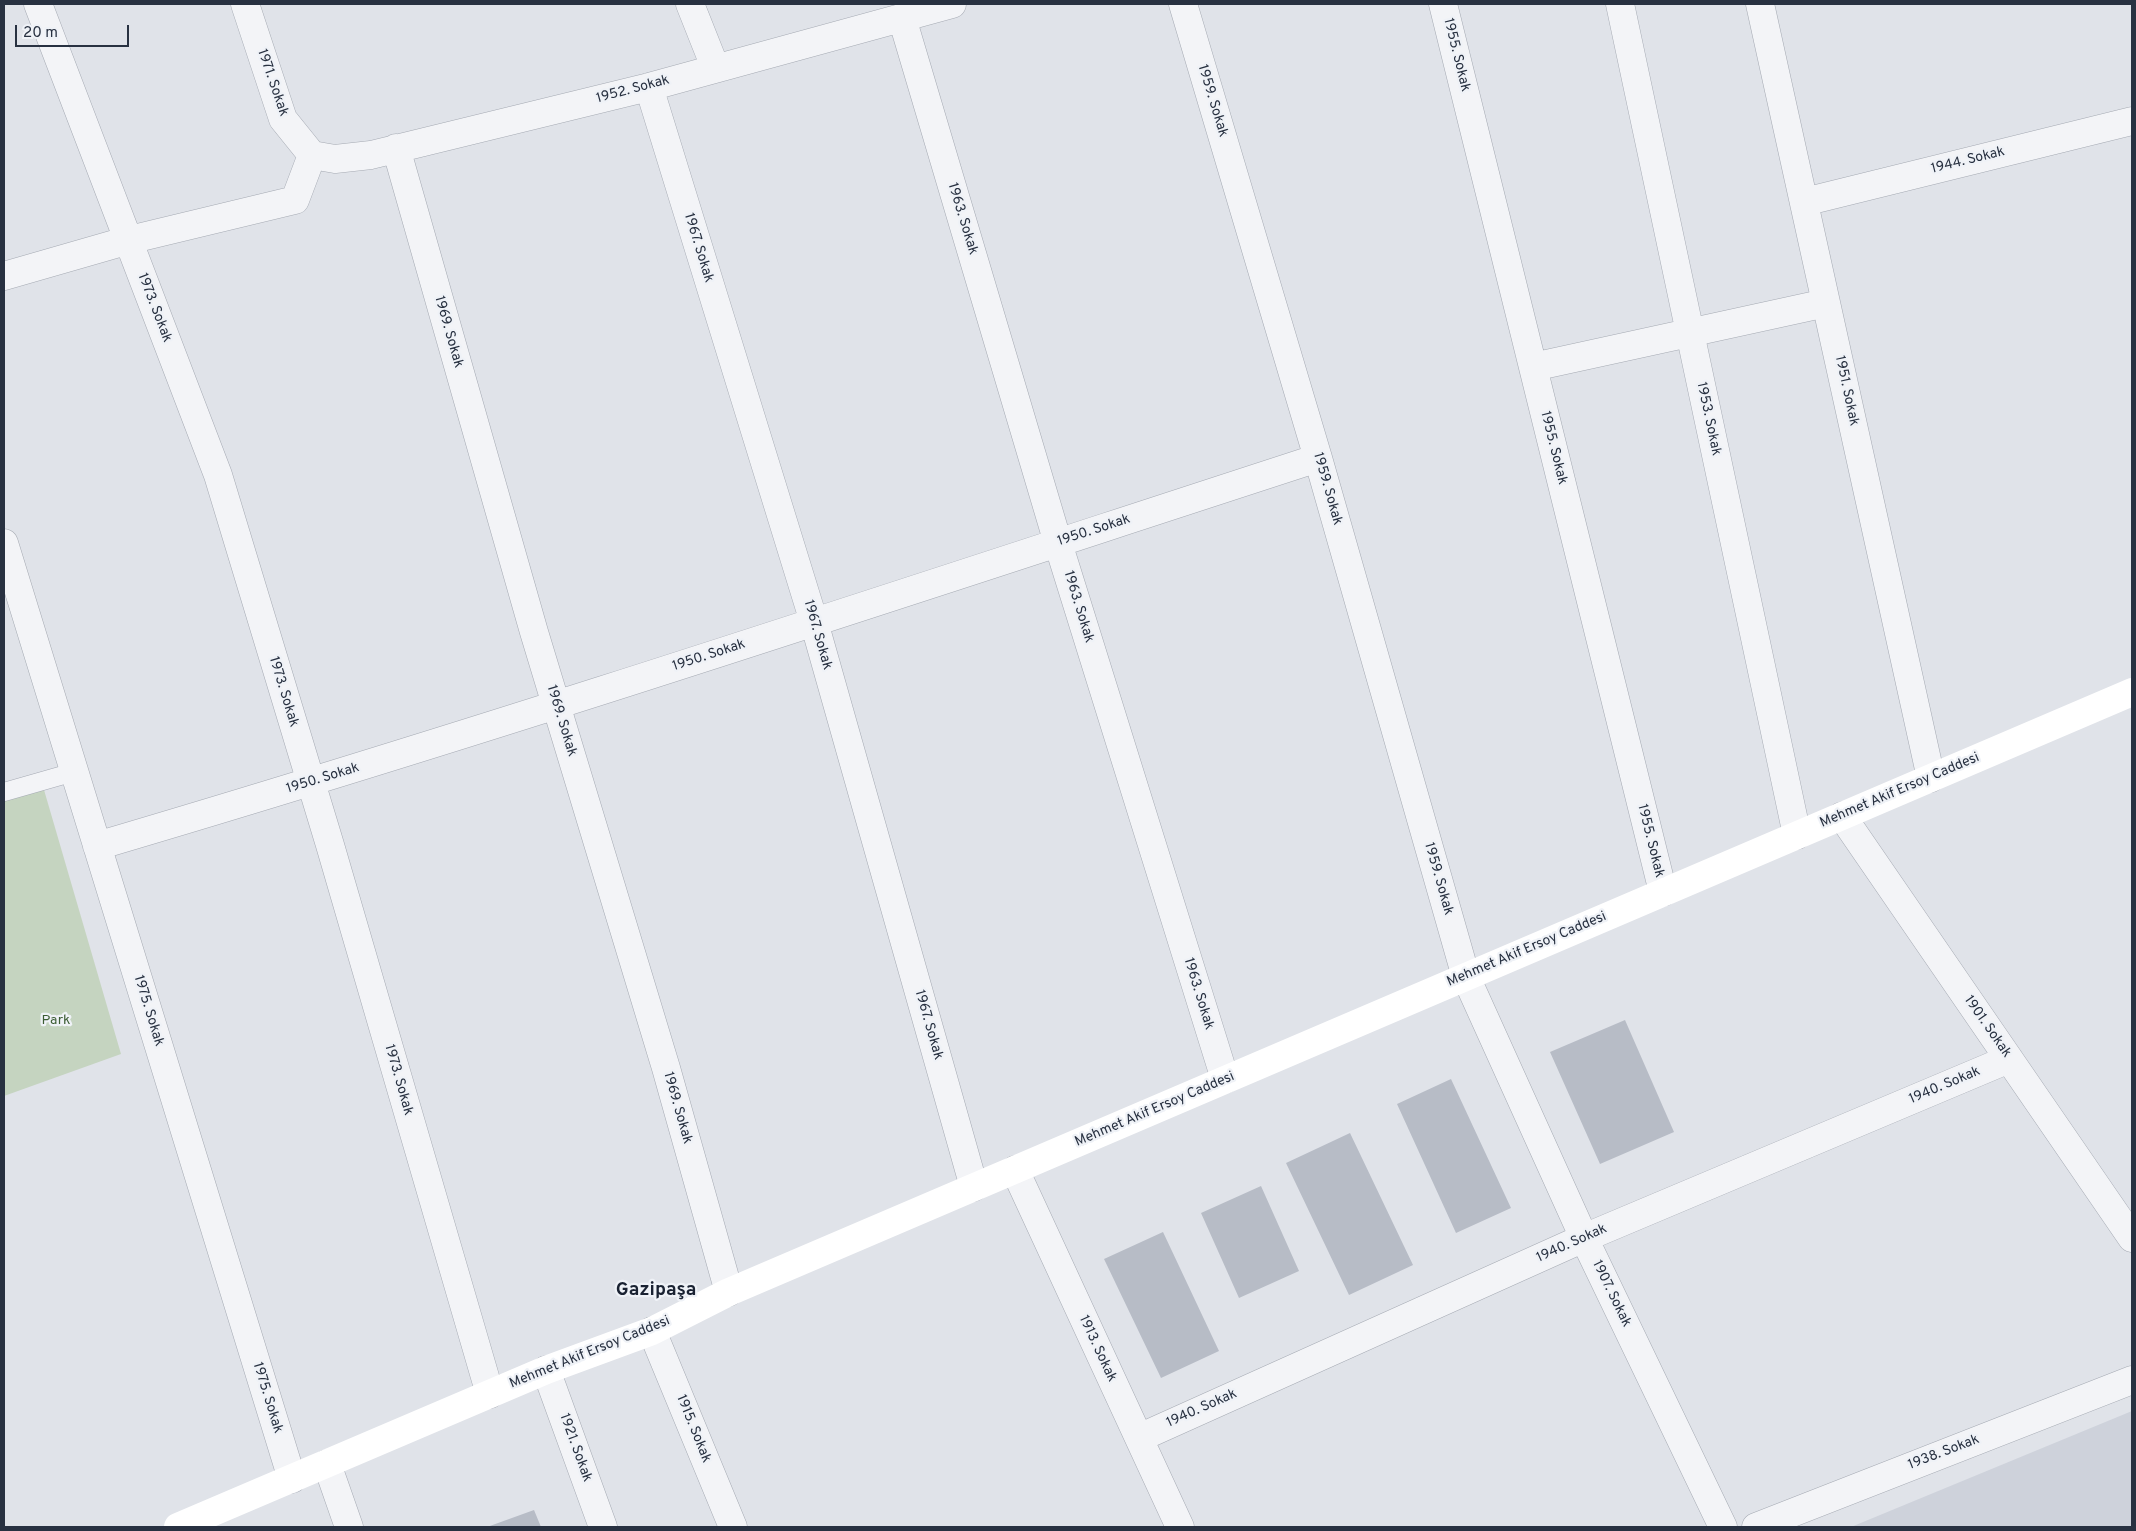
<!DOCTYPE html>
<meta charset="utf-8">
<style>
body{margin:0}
#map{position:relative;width:2136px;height:1531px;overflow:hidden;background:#e0e3e9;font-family:Overpass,sans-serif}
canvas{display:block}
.frame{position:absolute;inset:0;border:5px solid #283141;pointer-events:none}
.scale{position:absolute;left:15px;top:25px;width:114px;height:22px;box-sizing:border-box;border:2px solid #283141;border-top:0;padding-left:6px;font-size:15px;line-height:18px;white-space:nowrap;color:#283141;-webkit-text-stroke:4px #eff2f7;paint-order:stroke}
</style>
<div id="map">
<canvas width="2136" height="1531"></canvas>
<div class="frame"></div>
<div class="scale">20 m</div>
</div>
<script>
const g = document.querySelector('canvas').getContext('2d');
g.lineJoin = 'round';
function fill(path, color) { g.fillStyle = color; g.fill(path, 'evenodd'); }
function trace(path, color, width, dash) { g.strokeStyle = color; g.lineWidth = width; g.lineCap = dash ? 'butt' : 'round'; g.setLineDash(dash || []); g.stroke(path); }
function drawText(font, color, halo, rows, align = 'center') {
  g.font = font + ' Overpass,sans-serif'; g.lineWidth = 4.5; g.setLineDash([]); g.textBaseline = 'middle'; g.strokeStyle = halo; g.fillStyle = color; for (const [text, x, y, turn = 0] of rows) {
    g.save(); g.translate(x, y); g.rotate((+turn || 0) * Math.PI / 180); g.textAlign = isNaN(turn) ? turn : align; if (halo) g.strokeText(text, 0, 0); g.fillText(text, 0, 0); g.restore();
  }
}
fill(new Path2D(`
 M2132 1411V1527H1851Z`), '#ced2db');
fill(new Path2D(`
 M42 783 121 1054 4 1096V795Z`), '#c5d4c0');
fill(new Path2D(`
 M1625 1020 1674 1132 1600 1164 1550 1052Z
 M1451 1079 1511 1208 1456 1233 1397 1104Z
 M1350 1133 1413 1265 1349 1295 1286 1163Z
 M1261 1186 1299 1271 1239 1298 1201 1213Z
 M1163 1232 1219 1351 1161 1378 1104 1259Z
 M534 1510 541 1527H487Z`), '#b7bcc6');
const lane = new Path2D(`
 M4 792 74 772`);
const street = new Path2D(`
 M38 4 218 475 330 845 490 1394
 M245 4 283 119 312 155
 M690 4 715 67
 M1183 4 1318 458 1466 977 1584 1238 1723 1527
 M1443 4 1663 892
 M1620 4 1797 835
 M1760 4 1931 778
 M902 18 1058 543 1225 1079
 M649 87 814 622 974 1187
 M396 148 534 632 666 1068 729 1292
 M312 155 335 159 371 155 649 87 952 4
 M1804 202 2132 121
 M4 276 129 240 295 200 312 155
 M1533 367 1826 303
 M4 543 292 1479
 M1842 816 2132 1238
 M97 846C507 725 912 590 1318 458
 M1015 1170 1180 1527
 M652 1331 733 1527
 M546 1370 603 1527
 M1139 1438 1584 1238 2009 1059
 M327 1464 349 1527
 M1756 1527 2132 1380`);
trace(lane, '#a5aab3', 19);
trace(street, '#a5aab3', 29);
trace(lane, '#f3f4f7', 18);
trace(street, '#f3f4f7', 28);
trace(new Path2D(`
 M178 1527 546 1370 652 1331 729 1292 2132 692`), '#fff', 28);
drawText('14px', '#283141', '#eff2f7', [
 ["1955. Sokak",1456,55,76],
 ["1971. Sokak",272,83,71],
 ["1952. Sokak",633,90,-15],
 ["1959. Sokak",1212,101,73],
 ["1944. Sokak",1968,161,-14],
 ["1963. Sokak",962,219,73],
 ["1967. Sokak",698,248,73],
 ["1973. Sokak",154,308,69],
 ["1969. Sokak",448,332,74],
 ["1951. Sokak",1846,391,78],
 ["1953. Sokak",1708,419,78],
 ["1955. Sokak",1553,448,76],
 ["1959. Sokak",1327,489,74],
 ["1950. Sokak",1094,531,-18],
 ["1963. Sokak",1078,607,73],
 ["1967. Sokak",817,635,74],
 ["1950. Sokak",709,656,-18],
 ["1973. Sokak",283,692,73],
 ["1969. Sokak",561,721,73],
 ["1950. Sokak",323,779,-17],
 ["Mehmet Akif Ersoy Caddesi",1900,791,-23],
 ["1955. Sokak",1650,841,76],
 ["1959. Sokak",1438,879,74],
 ["Mehmet Akif Ersoy Caddesi",1527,950,-23],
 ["1963. Sokak",1198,994,73],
 ["1975. Sokak",148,1011,73],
 ["1967. Sokak",928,1025,74],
 ["1901. Sokak",1987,1027,55],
 ["1973. Sokak",398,1080,74],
 ["1940. Sokak",1945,1086,-23],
 ["1969. Sokak",677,1108,74],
 ["Mehmet Akif Ersoy Caddesi",1155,1110,-23],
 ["1940. Sokak",1572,1244,-24],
 ["1907. Sokak",1611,1294,64],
 ["1913. Sokak",1097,1349,65],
 ["Mehmet Akif Ersoy Caddesi",590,1353,-22],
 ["1975. Sokak",267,1398,73],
 ["1940. Sokak",1202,1409,-24],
 ["1915. Sokak",693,1429,68],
 ["1921. Sokak",575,1448,70],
 ["1938. Sokak",1944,1453,-21]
]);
drawText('14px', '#3c5d34', '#eff2f7', [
 ["Park",56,1021]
]);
drawText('bold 19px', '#1a2232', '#eff2f7', [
 ["Gazipaşa",656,1291]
]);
</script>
